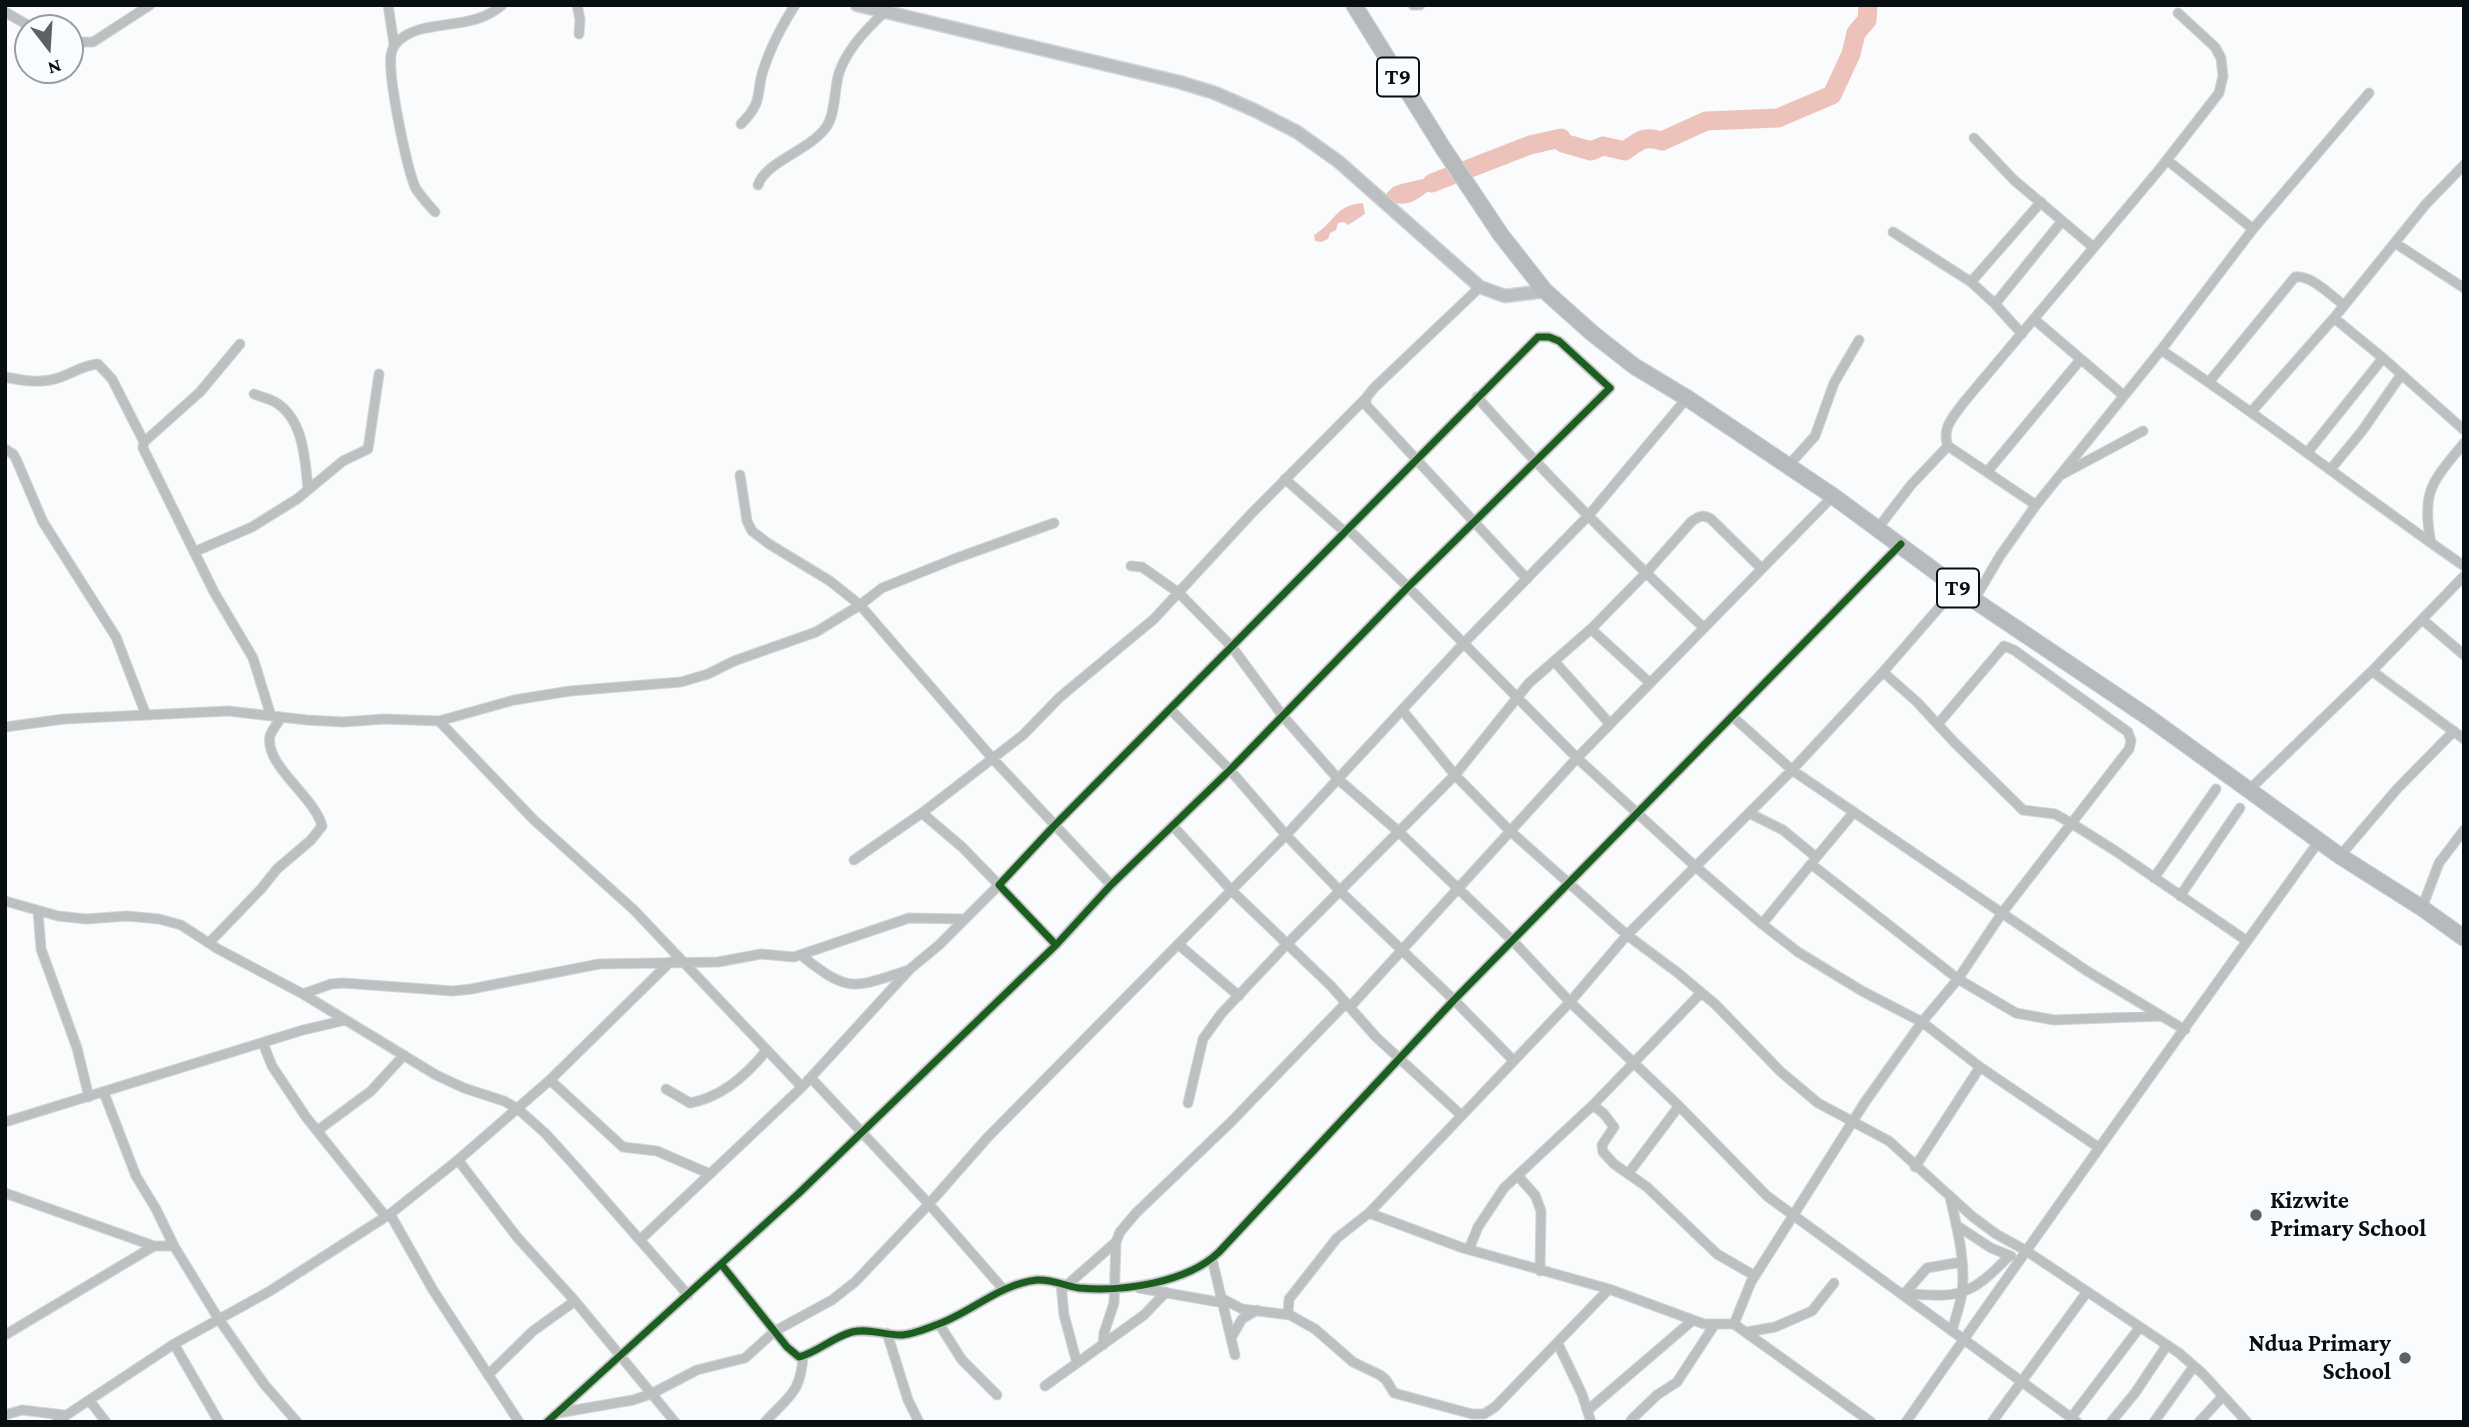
<!DOCTYPE html>
<style>
body{margin:0}
#map{position:relative;width:2469px;height:1427px;overflow:hidden;background:#f9fbfd;font-family:"Crimson Pro",serif}
canvas{display:block}
.frame{position:absolute;inset:0;border:7px solid #080f12;pointer-events:none}
.north{position:absolute;left:14px;top:14px;width:70px;height:70px;box-sizing:border-box;background:#f8fcfe;border:2px solid #989da0;border-radius:50%;rotate:163deg;font-size:19px;font-weight:700;line-height:28px;text-align:center;color:#080f12}
.north::after{content:'';display:block;margin:auto;width:24px;height:32px;background:#5c6264;clip-path:polygon(50% 0,100% 100%,50% 72%,0 100%)}
</style>
<div id="map">
<canvas width="2469" height="1427"></canvas>
<div class="frame"></div>
<div class="north">N</div>
</div>
<script>
const g = document.querySelector('canvas').getContext('2d');
g.lineJoin = 'round';
function fill(path, color) { g.fillStyle = color; g.fill(path, 'evenodd'); }
function trace(path, color, width, dash) { g.strokeStyle = color; g.lineWidth = width; g.lineCap = dash ? 'butt' : 'round'; g.setLineDash(dash || []); g.stroke(path); }
function drawText(font, color, halo, rows, align = 'center') {
  g.font = font + ' "Crimson Pro",serif'; g.lineWidth = 5; g.setLineDash([]); g.textBaseline = 'middle'; g.strokeStyle = halo; g.fillStyle = color; for (const [text, x, y, turn = 0] of rows) {
    g.save(); g.translate(x, y); g.rotate((+turn || 0) * Math.PI / 180); g.textAlign = isNaN(turn) ? turn : align; if (halo) g.strokeText(text, 0, 0); g.fillText(text, 0, 0); g.restore();
  }
}
fill(new Path2D(`
 M1432 177V188C1418 200 1406 209 1388 200L1386 194 1393 187 1401 184Z
 M1363 203 1365 214 1348 225 1344 222 1338 223 1336 230 1330 233 1328 239 1321 242 1315 241 1314 235C1338 220 1333 206 1363 203Z`), '#edc2ba');
trace(new Path2D(`
 M1432 183 1530 145 1561 138 1563 143 1591 151 1603 146 1625 151C1639 141 1644 135 1662 141L1706 121 1778 118 1832 95 1851 54 1856 33 1867 20 1868 5`), '#edc2ba', 19);
const minor = new Path2D(`
 M388 5 394 44
 M577 5 580 19 579 34
 M1413 5H1420
 M5 12 33 28
 M70 42H93L150 5
 M741 124C766 99 754 93 765 65 772 44 783 24 795 5
 M1974 138 2014 180 2093 247
 M2167 160 2253 229
 M758 185C766 161 810 151 827 126 836 111 834 89 839 73 847 49 867 28 885 12
 M435 212C428 204 420 196 415 187 406 164 388 78 391 55 392 48 396 42 402 38 426 19 474 31 502 5
 M1893 232 1971 282 1995 304 2022 334
 M2395 243 2464 288
 M1971 282 2041 202
 M1480 287 1374 388 1366 398V405L1527 579
 M1995 304 2062 221
 M2334 318 2383 358 2464 430
 M2035 320 2123 395
 M240 344 200 392 144 442 143 448 214 592 253 658 271 716
 M2161 350C2264 418 2361 495 2464 566
 M5 377C24 381 42 384 61 377 74 372 84 365 98 364L112 379 144 442
 M2209 382 2295 277C2312 275 2331 296 2344 305
 M254 394C261 397 269 399 275 402 304 419 305 460 308 489
 M1477 397C1548 478 1625 554 1704 628
 M2252 411 2334 318 2426 204 2464 165
 M5 449 13 454 16 459 43 522 116 637 146 715
 M2307 453 2383 358
 M1788 466 1815 436 1834 383 1859 340
 M2330 470 2362 431 2401 375
 M1987 472 2081 359
 M740 475 747 521 752 531 769 544 830 581 860 605 993 759 1111 885
 M2061 475 2143 431
 M1285 479 1345 532
 M2036 505 1948 446C1941 428 1954 416 1964 402L2159 170 2219 93 2223 76 2221 58 2215 47 2178 13
 M1878 528 1911 485 1948 446
 M1348 529 1408 587 1577 758 1696 867 1762 924 1798 952 1862 991 1922 1022 1980 1067 2098 1147
 M2431 543C2421 491 2432 482 2464 443
 M194 552 252 527 297 499 343 461 368 449 379 374
 M1131 566 1142 567 1179 593 1232 647 1282 715 1339 780 1399 832 1513 941 1570 1002 1679 1106 1767 1196 2077 1422
 M1974 600 2000 556 2036 505 2161 350 2253 229 2369 93
 M2423 620 2464 655
 M1591 629 1650 683
 M1555 662 1610 724
 M2372 671 2464 739
 M1883 672 1957 587
 M1170 709 1230 770 1286 835 1341 892 1454 1000 1513 1060
 M1403 711 1455 775 1509 830 1627 935 1678 973 1716 1005 1781 1072 1818 1103 1889 1141 1973 1217 1996 1234 2025 1250 2179 1353 2203 1374 2247 1422
 M1732 716 1792 770 2087 971 2185 1030
 M439 721 534 820 634 910 802 1087
 M5 727 64 719 228 711 307 720 343 722 384 719 439 721 514 700 570 691 681 682 708 674 734 661 816 632 860 605 882 588 954 559 1054 523
 M2250 789 2372 671 2464 576
 M1749 813 1783 830 1816 857
 M1173 826 1232 891 1331 986 1376 1037 1461 1115
 M2340 856 2397 789 2454 731
 M854 860 922 813 1023 735 1060 697 1154 619 1251 514 1366 398
 M1814 860 1854 812
 M2154 878 2216 789
 M2180 896 2240 808
 M5 901 58 916 86 919 127 916 159 919 181 925 218 949 303 994 331 984 343 983 453 991 471 989 599 964 718 962 761 954 794 957 909 918 963 919
 M2422 908 2439 863 2464 830
 M38 911 41 949 77 1048 89 1097
 M1762 924 1811 864 1958 979 2016 1013 2054 1020 2161 1016
 M209 943 261 889 277 869 311 840 322 826C315 797 264 765 270 736 272 730 278 723 281 717
 M1178 944 1239 996
 M802 956C850 994 853 988 909 970
 M303 994 436 1075 464 1088 504 1101 518 1109 545 1133 575 1166 688 1295
 M1350 1007 1577 758 1833 496
 M263 1043 272 1066 306 1117 386 1217
 M811 1078 929 1204 1004 1290
 M550 1080 623 1147 657 1151 710 1174
 M666 1089 690 1103C722 1097 746 1076 766 1051
 M104 1093 136 1176 156 1209 174 1246 218 1318 264 1384 297 1422
 M1188 1103 1203 1039 1221 1014 1287 944 1455 775 1529 683 1591 629 1646 573 1691 522C1699 516 1703 514 1711 519L1762 569
 M1593 1105 1604 1114 1614 1127 1602 1145 1603 1152 1614 1164 1647 1187 1717 1254 1755 1276
 M5 1122 303 1030 346 1020
 M317 1131 371 1091 404 1055
 M458 1160 517 1237 575 1301 675 1422
 M1915 1167 1980 1067
 M1628 1174 1679 1106
 M1518 1176 1535 1195 1541 1211 1540 1271
 M5 1193 154 1246H174
 M1950 1197C1957 1228 1966 1261 1962 1293 1960 1305 1955 1319 1952 1331
 M1369 1213 1463 1248 1609 1289 1693 1320 1704 1324H1734L1871 1422
 M390 1214 433 1290 519 1422
 M1956 1225 1991 1248 2011 1256
 M641 1239 802 1087 910 969 939 945 999 885 962 847 922 813
 M1469 1249 1478 1227 1504 1188 1593 1105 1701 993
 M1212 1259 1235 1355
 M721 1264 787 1347 799 1357C818 1352 833 1337 852 1332 869 1328 884 1335 900 1335 911 1335 925 1329 936 1325 971 1313 999 1284 1037 1280 1052 1279 1065 1286 1079 1288 1122 1292 1187 1283 1219 1252L1454 1000 1901 544
 M1061 1284 1064 1315 1077 1363
 M1066 1286 1116 1242
 M1139 1288 1224 1303
 M1902 1293C1958 1298 1969 1298 2009 1256
 M1905 1293 1927 1268 1961 1262
 M1223 1299 1242 1309 1290 1315 1315 1329 1353 1362 1380 1375 1386 1380 1394 1393 1472 1414H1484L1495 1407 1609 1289
 M1288 1314 1289 1299 1293 1294 1337 1238 1369 1213 1570 1002 1627 935 1792 770 1883 672 1917 702 1954 742 2023 810 2055 814 2071 823 2114 850 2247 941
 M939 1324 962 1360 997 1395
 M1734 1324 1751 1282 1865 1102 1922 1022 1958 979 2002 913 2129 749 2131 741 2128 732 2014 650 2004 646 1938 724
 M1747 1332 1775 1327 1812 1311 1834 1283
 M887 1333 908 1400 919 1422
 M5 1335 154 1246
 M1231 1338 1242 1319 1257 1310
 M174 1344 219 1422
 M1558 1344 1582 1394 1591 1422
 M1103 1345 1104 1333 1114 1303 1116 1242 1120 1232 1136 1213 1230 1123 1346 1003
 M488 1375 533 1331 575 1301
 M1045 1386 1144 1315 1166 1292
 M89 1400 106 1422
 M1588 1410 1693 1320
 M558 1413 633 1400 651 1394 697 1370 745 1358 775 1331 832 1300 855 1282 929 1204 987 1138 1286 835 1464 643 1589 515 1687 398
 M5 1415 22 1410 64 1415
 M2071 1418 2140 1327
 M1631 1420 1657 1395 1677 1382 1715 1324
 M56 1422 174 1344 270 1291 390 1214 458 1160 550 1080 670 962
 M547 1422 798 1194 1056 945 1111 885 1230 770 1408 587 1610 388 1559 341 1549 337H1538L1054 826 999 885 1056 945
 M765 1422C788 1397 801 1393 803 1356
 M1906 1422C2042 1227 2180 1034 2319 841
 M1992 1422 2087 1292
 M2111 1422 2135 1393 2167 1345
 M2154 1422 2194 1366
 M2199 1422 2223 1396`);
const secondary = new Path2D(`
 M857 5 1179 82 1215 93 1254 110 1297 132 1339 162 1480 287 1505 296 1545 291`);
const trunk = new Path2D(`
 M1354 5 1443 148 1501 235 1545 291 1592 333 1634 366 1687 398 1833 496 1974 600 2148 717 2340 856 2422 908 2464 938`);
trace(minor, '#d3d5d7', 11);
trace(secondary, '#d3d5d7', 15);
trace(trunk, '#d3d5d7', 18);
trace(minor, '#bdc0c1', 9);
trace(secondary, '#bbbfc1', 12);
trace(trunk, '#b6babc', 16);
trace(new Path2D(`
 M721 1264 787 1347 799 1357C818 1352 833 1337 852 1332 869 1328 884 1335 900 1335 911 1335 925 1329 936 1325 971 1313 999 1284 1037 1280 1052 1279 1065 1286 1079 1288 1122 1292 1187 1283 1219 1252L1454 1000 1901 544
 M547 1422 798 1194 1056 945 1111 885 1230 770 1408 587 1610 388 1559 341 1549 337H1538L1054 826 999 885 1056 945`), '#1b5e20', 7);
for (const [x, y, r, color] of [
 [2256,1215,7,"#5c6264"],
 [2405,1358,7,"#5c6264"]
]) { const dot = new Path2D(); dot.arc(x, y, r, 0, 2 * Math.PI); g.fillStyle = color; g.fill(dot); trace(dot, '#f8fcfe', 2.5); }
for (const [x, y, w] of [
 [1398,77,42],
 [1958,588,42]
]) { const box = new Path2D(); box.roundRect(x - w / 2, y - 19.5, w, 39, 5); g.fillStyle = '#f8fcfe'; g.fill(box); trace(box, '#080f12', 2); }
drawText('bold 23px', '#080f12', null, [
 ["T9",1398,77],
 ["T9",1958,588]
]);
drawText('bold 24px', '#080f12', '#f8fcfe', [
 ["Kizwite",2270,1201],
 ["Primary School",2270,1229],
 ["Ndua Primary",2391,1344,"right"],
 ["School",2391,1372,"right"]
], 'left');
</script>
